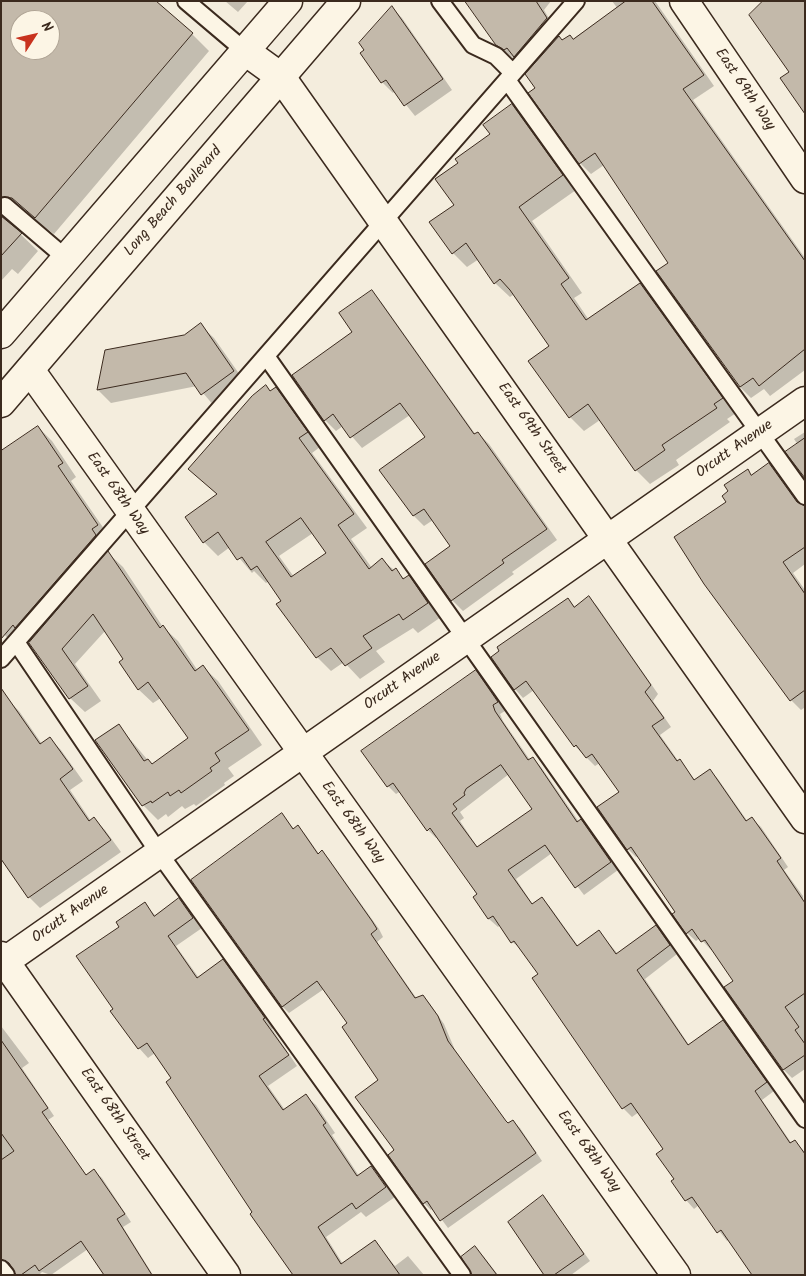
<!DOCTYPE html>
<style>
body{margin:0}
#map{position:relative;width:806px;height:1276px;overflow:hidden;background:#f4eddd;font-family:Kalam,sans-serif}
canvas{display:block}
.frame{position:absolute;inset:0;border:2px solid #3b2a1e;pointer-events:none}
.north{position:absolute;left:10px;top:10px;width:50px;height:50px;box-sizing:border-box;background:#fcf5e5;border:1px solid #afa495;border-radius:50%;rotate:55deg;font-size:14px;font-weight:700;line-height:20px;text-align:center;color:#3b2a1e}
.north::after{content:'';display:block;margin:auto;width:18px;height:22px;background:#c8321e;clip-path:polygon(50% 0,100% 100%,50% 72%,0 100%)}
</style>
<div id="map">
<canvas width="806" height="1276"></canvas>
<div class="frame"></div>
<div class="north">N</div>
</div>
<script>
const g = document.querySelector('canvas').getContext('2d');
g.lineJoin = 'round';
function fill(path, color) { g.fillStyle = color; g.fill(path, 'evenodd'); }
function trace(path, color, width, dash) { g.strokeStyle = color; g.lineWidth = width; g.lineCap = dash ? 'butt' : 'round'; g.setLineDash(dash || []); g.stroke(path); }
function drawText(font, color, halo, rows, align = 'center') {
  g.font = font + ' Kalam,sans-serif'; g.lineWidth = 4; g.setLineDash([]); g.textBaseline = 'middle'; g.strokeStyle = halo; g.fillStyle = color; for (const [text, x, y, turn = 0] of rows) {
    g.save(); g.translate(x, y); g.rotate((+turn || 0) * Math.PI / 180); g.textAlign = isNaN(turn) ? turn : align; if (halo) g.strokeText(text, 0, 0); g.fillText(text, 0, 0); g.restore();
  }
}
fill(new Path2D(`
 M1 1 192 34 209 51 54 234 25 213 15 216 12 222 14 228 38 251 18 274 12 269 1 281ZM20 20H50V50H20Z
 M225 1H248L238 12Z
 M467 1H551L544 10 553 25 514 59 497 44Z
 M612 1H655L714 86 693 100 805 258V370L770 396 764 389 751 398 740 387 670 263 604 165 591 174 580 163 537 88 563 41 573 40 618 9Z
 M392 8 402 18 452 90 415 116 395 91 393 93 382 82 361 53 365 50Z
 M512 106 526 120 576 190 532 221 582 293 574 298 589 320 640 284 654 299 736 413 727 419 730 422 676 460 679 465 650 484 636 470 600 420 584 431 570 417 551 347 513 295 510 297 495 283 479 259 467 267 453 253 460 164 491 135Z
 M372 292 382 303 476 435 478 433 489 444 557 540 512 572 514 574 463 611 452 600V547L433 520 424 526 414 516 426 438 410 415 362 448 343 426 336 431 325 420 354 332Z
 M200 325 214 338 247 385 215 407 197 386 111 403 98 390 106 351 185 336Z
 M266 387 271 392 276 389 289 403 320 447 312 453 367 528 351 539 372 568 382 560 405 579 409 577 422 591 441 617 418 633 413 628 376 651 385 662 360 679 344 662 331 671 317 657 277 605 283 601 269 581 266 583 254 571 252 573 230 547 218 556 204 542 218 495 190 469ZM313 533 328 553 294 577 279 556Z
 M38 427 52 441 76 477 71 481 111 539 105 543 110 549 107 552 123 567 163 627 178 641 198 671 203 667 218 681 262 745 228 768 234 776 224 783 225 785 196 806 194 804 185 809 182 806 168 817 166 814 158 820 143 805 96 740 118 725 152 765 190 738 161 698 153 703 138 689 125 660 105 631 75 664 101 701 85 712 70 698 27 639 18 649 1 631Z
 M805 432V476L798 445 794 439Z
 M769 464 801 505 805 507V564L793 573 805 590V710L804 708 801 710 791 700 728 502 747 471 752 476Z
 M589 598 597 606 658 694 653 701 671 727 660 735 679 762 696 781 710 771 718 779 748 822 752 819 761 827 788 867 784 870 803 896 805 1069 792 1078 784 1070 726 988 735 981 712 948 711 950 700 938 696 941 687 933 677 912 638 856 636 857 628 849 620 792 600 763 595 766 575 746 534 690 523 698 515 689 567 599 575 607Z
 M476 672 505 711 500 714 503 721 530 760 533 758 541 767 579 822 581 821 589 829 618 870 584 895 552 853 516 879 533 905 542 899 550 907 578 946 599 932 618 954 656 927 664 935 677 954 645 979 689 1045 723 1022 731 1030 774 1091 762 1100 792 1144 795 1142 805 1152V1275L729 1239 727 1241 699 1205 694 1209 686 1200 672 1181 675 1179 665 1150 639 1112 632 1117 623 1108 534 978 540 975 522 949 512 942 500 925 498 927 489 919 475 898 479 895 438 837 436 838 428 830 401 791 396 794 388 786ZM509 774 534 809 478 848 460 821 464 818 460 812Z
 M8 700 19 711 42 744 50 739 61 750 83 781 70 790 91 821 94 819 105 830 121 852 40 908 29 897 3 859 1 860V704Z
 M282 815 294 829 298 827 305 834 319 854 322 852 329 859 379 929 383 937 377 942 417 999 422 996 430 1004 444 1024 455 1050 466 1065 508 1124 513 1121 520 1128 542 1161 448 1228 433 1208 431 1210 424 1203 395 1151 380 1080 349 1024 324 989 289 1013 282 1006Z
 M179 899 202 928 176 946 199 978 223 961 232 970 274 1028 272 1029 297 1066 268 1086 285 1110 306 1096 316 1105 335 1133 332 1135 359 1176 371 1168 395 1197 366 1217 361 1212 326 1237 343 1264 375 1242 395 1266 408 1256 424 1275H295L173 1078 155 1053 148 1058 139 1048 121 928 144 904 156 916Z
 M1 1026 29 1063 22 1068 54 1116 48 1120 87 1176 94 1171 102 1178 131 1222 123 1227 153 1275H106L88 1249 51 1275 42 1272 39 1275H17L14 1268 8 1266 1 1269Z
 M543 1197 590 1261 571 1275H546Z
 M475 1248 484 1257 498 1275H473Z`), '#0003');
const building = new Path2D(`
 M1 1H156L193 33 35 218 12 198 1 197ZM20 20H50V50H20Z
 M465 1H536L547 18 514 57 507 48 504 50 496 45Z
 M626 1H652L704 75 683 89 805 261V349L759 386 753 378 740 387 656 271 668 263 595 153 579 164 528 93 535 88 525 74 559 36 562 40 570 35 573 39Z
 M763 1H805V114L780 78 789 72 749 15Z
 M392 6 443 79 404 106 386 80 381 83 360 53 364 50 359 43Z
 M512 104 563 175 519 207 569 278 561 284 586 320 640 283 723 398 714 404 717 408 662 445 665 450 635 471 588 404 569 418 528 361 549 346 510 290 500 279 494 284 466 243 452 254 429 222 454 205 435 179 458 163 455 159 490 134 483 125Z
 M1 216 22 233 1 256Z
 M372 290 474 434 478 432 547 529 502 560 504 563 451 601 425 564 450 546 424 509 413 516 379 470 425 437 400 403 350 438 333 414 324 421 292 375 352 332 339 313Z
 M201 323 234 371 201 395 186 373 97 390 105 350 184 335Z
 M266 385 270 391 276 387 308 432 299 438 354 514 338 525 369 569 382 558 392 571 396 568 403 579 409 575 428 603 403 620 399 614 363 636 372 648 345 666 331 648 316 658 276 604 281 601 257 566 251 570 242 557 237 560 218 532 203 543 185 517 217 494 188 469 252 396ZM301 518 326 553 291 577 266 542Z
 M38 426 63 463 58 466 98 525 92 529 96 535 15 628 13 625 1 639V451Z
 M805 438V478L785 452Z
 M769 463 797 502 805 506V547L783 562 805 594V690L790 701 704 584 674 537 726 502 722 496 728 491 724 485 748 469 751 475Z
 M108 551 160 628 163 625 195 671 203 665 249 730 215 753 220 761 210 768 212 771 181 793 179 790 170 796 168 792 152 803 151 801 142 806 95 740 119 724 144 761 148 759 152 764 188 738 148 682 138 690 119 662 123 659 93 614 62 649 88 686 69 699 29 643Z
 M589 596 651 685 645 692 664 718 652 726 677 761 680 759 694 780 710 769 746 821 752 817 781 858 777 861 805 903V993L785 1007 799 1027 795 1030 805 1044V1055L783 1070 724 987 733 981 705 940 701 942 692 929 686 934 672 914 675 912 631 847 627 850 597 807 619 792 592 754 586 758 576 745 574 747 526 681 514 690 491 657 499 651 497 647 568 598 574 607Z
 M476 670 498 702 493 705 495 711 528 760 533 757 577 822 581 819 611 862 575 888 545 845 508 870 532 904 542 897 577 946 599 930 616 954 656 925 670 945 637 970 688 1045 723 1020 767 1082 755 1091 790 1143 795 1140 805 1154V1275H752L721 1230 717 1233 692 1197 685 1201 671 1181 674 1179 656 1154 663 1149 631 1103 622 1109 532 978 538 974 514 941 511 943 493 916 488 919 473 897 477 894 430 828 427 831 393 783 387 787 361 751ZM501 765 532 809 477 847 452 813 457 809 453 804 465 795 464 793 466 789Z
 M1 688 40 744 50 737 73 769 60 779 89 821 94 817 111 840 28 898 1 859Z
 M282 813 293 829 298 825 318 854 322 850 372 921 377 929 371 934 415 998 423 995 438 1016 448 1041 459 1056 506 1121 508 1123 513 1120 536 1153 440 1221 427 1201 423 1204 388 1155 394 1150 392 1147 355 1097 378 1080 342 1027 347 1023 317 981 282 1007 191 880Z
 M179 898 193 918 168 936 197 978 223 959 265 1018 263 1019 289 1055 259 1076 283 1110 306 1094 326 1123 323 1125 357 1176 371 1166 386 1187 356 1209 352 1203 318 1227 341 1264 375 1240 400 1275H293L250 1214 252 1212 166 1082 171 1078 147 1043 138 1049 110 1011 113 1009 76 956 119 927 116 922 145 902 154 916Z
 M1 1040 48 1108 42 1112 86 1175 94 1169 125 1214 117 1219 152 1275H104L81 1241 39 1271 35 1265 21 1275H16L9 1263 1 1259V1160L14 1151 1 1133Z
 M543 1195 584 1254 554 1275H544L508 1222Z
 M475 1246 497 1275H472L461 1257Z`);
fill(building, '#c3b9aa');
trace(building, '#3b2a1e', 1);
const service = new Path2D(`
 M186 1 245 51
 M440 1 473 45 496 56 513 73
 M507 80 805 496
 M5 206 67 259
 M266 356 805 1119
 M16 642 159 853 462 1275
 M1 659 576 1
 M1 1269 6 1275`);
const minor = new Path2D(`
 M684 1 805 179
 M245 51 281 77 805 819
 M30 370 676 1275
 M1 956 226 1275
 M1 964 805 401`);
const primary = new Path2D(`
 M1 334 288 1
 M1 403 346 1`);
trace(service, '#3b2a1e', 20);
trace(minor, '#3b2a1e', 31);
trace(primary, '#3b2a1e', 31);
trace(service, '#fcf5e5', 16);
trace(minor, '#fcf5e5', 28);
trace(primary, '#fcf5e5', 28);
drawText('15px', '#3b2a1e', '#fcf5e5', [
 ["East 69th Way",744,90,56],
 ["Long Beach Boulevard",174,202,-49],
 ["East 69th Street",531,429,55],
 ["Orcutt Avenue",735,450,-35],
 ["East 68th Way",117,494,55],
 ["Orcutt Avenue",403,682,-35],
 ["East 68th Way",352,823,54],
 ["Orcutt Avenue",71,915,-35],
 ["East 68th Street",114,1115,55],
 ["East 68th Way",588,1152,54]
]);
</script>
